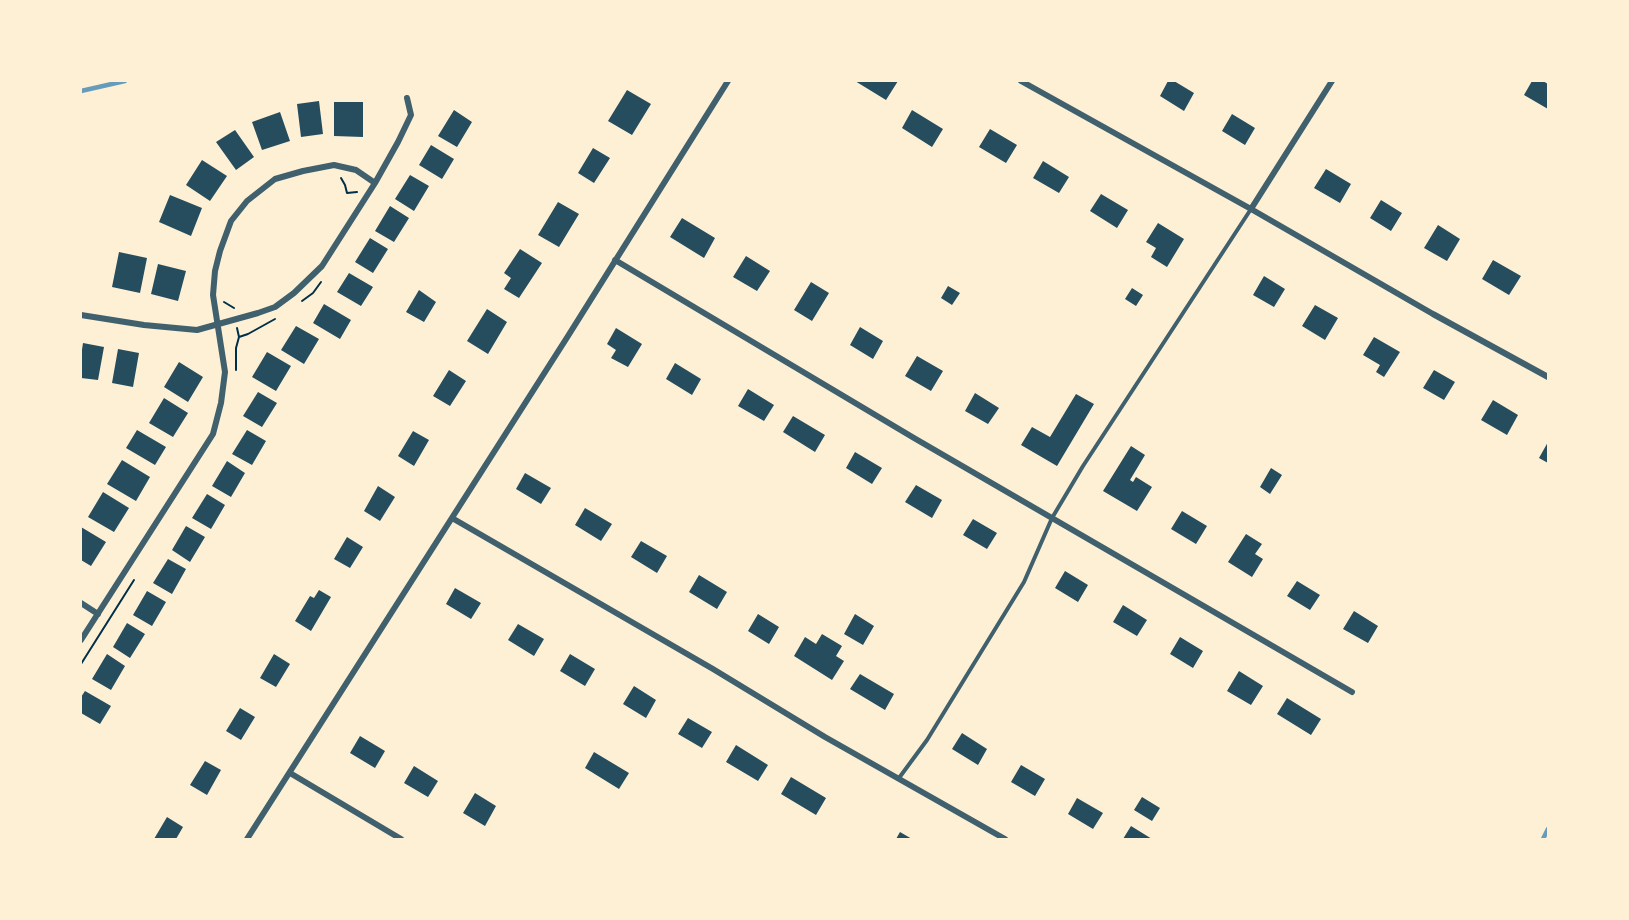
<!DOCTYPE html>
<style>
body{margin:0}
#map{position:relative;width:1629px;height:920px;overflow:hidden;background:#fdf0d5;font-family:"Fira Sans Condensed",sans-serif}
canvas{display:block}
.frame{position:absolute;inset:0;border:82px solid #fdf0d5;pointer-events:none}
</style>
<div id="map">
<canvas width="1629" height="920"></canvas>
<div class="frame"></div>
</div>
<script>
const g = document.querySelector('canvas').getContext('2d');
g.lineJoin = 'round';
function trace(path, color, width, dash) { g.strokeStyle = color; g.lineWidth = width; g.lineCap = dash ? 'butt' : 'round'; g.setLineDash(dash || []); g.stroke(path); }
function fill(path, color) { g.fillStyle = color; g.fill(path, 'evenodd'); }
trace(new Path2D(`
 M81 91 125 81
 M1543 839 1548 829`), '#669bbc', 4.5);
fill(new Path2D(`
 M855 81H898L886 100Z
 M1168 81H1174L1194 93 1184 111 1160 96Z
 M1532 81H1543L1548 84V109L1524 95Z
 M627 90 651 104 632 135 608 121Z
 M319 101 323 134 301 137 297 104Z
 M334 102H363V137L334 136Z
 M454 110 472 122 457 147 438 136Z
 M912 110 943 129 932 147 902 128Z
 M280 112 290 141 262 150 252 122Z
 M1232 114 1255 128 1245 145 1222 131Z
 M990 129 1017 145 1006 163 979 147Z
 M235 130 254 157 236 170 216 142Z
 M431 145 454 159 442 179 419 165Z
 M593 148 610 158 594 183 578 173Z
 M202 160 227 176 210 201 186 185Z
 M1043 161 1069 177 1059 193 1033 178Z
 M1326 169 1351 184 1340 203 1314 188Z
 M410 175 429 186 414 211 395 199Z
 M1101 194 1128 210 1117 228 1090 211Z
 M170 195 202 208 191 236 159 222Z
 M1381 200 1402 213 1391 231 1370 218Z
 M558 202 579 214 559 247 538 235Z
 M390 206 409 218 394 242 375 231Z
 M682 218 715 238 704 258 670 237Z
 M1158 223 1184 239 1167 267 1151 257 1156 248 1146 242Z
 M1438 225 1460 239 1447 261 1424 248Z
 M370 238 388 249 373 273 355 262Z
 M520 249 542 263 519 298 504 289 511 278 504 273Z
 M119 252 147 258 140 293 112 287Z
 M746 256 770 271 757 291 733 277Z
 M1493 260 1521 276 1509 295 1482 279Z
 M158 264 186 271 178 301 151 294Z
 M349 273 373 287 361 306 337 292Z
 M1264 276 1285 289 1274 307 1253 295Z
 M811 282 829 293 812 321 794 310Z
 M948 286 960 293 952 305 941 298Z
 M1132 288 1143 295 1136 306 1125 299Z
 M419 290 436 302 424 322 406 312Z
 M324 304 351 320 340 339 313 323Z
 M1315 305 1338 318 1325 340 1302 326Z
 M487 309 507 322 488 354 467 341Z
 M296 326 319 339 304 364 281 350Z
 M860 327 883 341 873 359 850 345Z
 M616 328 642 344 628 367 611 358 616 350 607 344Z
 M1374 337 1400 352 1384 377 1376 372 1380 365 1363 355Z
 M83 343 104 347 98 380 81 378V356Z
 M118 349 139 353 133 387 112 383Z
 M267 352 291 366 276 391 252 377Z
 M917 356 943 371 931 391 905 376Z
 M179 362 203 377 188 402 164 387Z
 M675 363 701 379 692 395 666 379Z
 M449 370 466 381 450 406 433 396Z
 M1434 370 1455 382 1444 400 1423 388Z
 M748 389 774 405 764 421 738 406Z
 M258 392 277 403 262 427 243 416Z
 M975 393 999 408 988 424 965 411Z
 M1076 394 1094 404 1057 466 1021 445 1032 427 1050 437Z
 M164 398 188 413 173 437 149 423Z
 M1493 400 1518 415 1507 435 1481 420Z
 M793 416 825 435 815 452 783 432Z
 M137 430 166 447 155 465 126 448Z
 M247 430 266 441 252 465 232 454Z
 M413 431 429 440 414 466 398 456Z
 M1548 442V463L1539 458Z
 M1131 446 1145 455 1130 480 1133 482 1136 477 1152 487 1137 511 1103 491Z
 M855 452 882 468 872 484 846 468Z
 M122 460 150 477 136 501 107 484Z
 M227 461 245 473 231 497 212 486Z
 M1271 468 1282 475 1270 494 1260 487Z
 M525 473 551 488 541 504 516 489Z
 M916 485 942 500 932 518 905 502Z
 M378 486 395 497 380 521 364 511Z
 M103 492 129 508 114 532 88 517Z
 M207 494 225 505 211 529 192 518Z
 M585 508 612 524 601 541 575 525Z
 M1182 511 1207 526 1196 544 1171 529Z
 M973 519 997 533 987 549 963 535Z
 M186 526 205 537 190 562 172 550Z
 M81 527 106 542 91 566 81 560Z
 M1246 534 1262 544 1255 554 1263 559 1252 577 1228 562Z
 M347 537 363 547 350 568 334 559Z
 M641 541 667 556 657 573 631 557Z
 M168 559 186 569 172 594 153 583Z
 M1065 571 1088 585 1078 602 1055 588Z
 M699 575 727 592 717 609 689 592Z
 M1297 581 1320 595 1310 610 1287 596Z
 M455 588 481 603 471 619 446 604Z
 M319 590 331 597 311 631 295 621 310 596 314 598Z
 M147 591 166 602 152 626 133 615Z
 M1123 605 1147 620 1137 636 1113 622Z
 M1354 611 1378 626 1368 643 1343 629Z
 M758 614 779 627 769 644 748 631Z
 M855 614 874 626 863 645 844 634Z
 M127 623 145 634 130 658 113 647Z
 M518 624 544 639 534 656 508 640Z
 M822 634 842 646 836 656 844 661 832 680 794 656 805 637 816 644Z
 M1180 637 1203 651 1193 668 1170 654Z
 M107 654 125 666 111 690 92 679Z
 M274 654 290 664 276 687 260 678Z
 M570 654 595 669 585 686 560 671Z
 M1239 671 1263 686 1251 705 1227 691Z
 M860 674 894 694 885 710 850 689Z
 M634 686 656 700 646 718 623 704Z
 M85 691 111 706 100 724 81 713V697Z
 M1287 698 1321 719 1311 735 1277 714Z
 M240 708 255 717 241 740 226 731Z
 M688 718 712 732 702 748 678 734Z
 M962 733 987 749 978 765 952 749Z
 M360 736 385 751 375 768 350 753Z
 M736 745 768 765 758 781 726 762Z
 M594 752 629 773 619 789 585 768Z
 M205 761 221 770 207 795 190 785Z
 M1021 765 1045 779 1035 796 1011 782Z
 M414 766 438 781 428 797 404 783Z
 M791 777 826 798 816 815 781 794Z
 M475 793 496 806 485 826 463 813Z
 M1142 797 1160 808 1152 821 1134 810Z
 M1077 798 1103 813 1093 829 1068 814Z
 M167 817 183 827 176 839H154Z
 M1131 826 1152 839H1123Z
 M900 832 912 839H896Z`), '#264d5e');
trace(new Path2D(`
 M341 178 345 185 347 193 357 192
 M302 301 313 293 321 282
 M224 302 234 308
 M239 337 248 334 275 319
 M236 370V348L239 337 237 328
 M81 664 134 580`), '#003049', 2);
trace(new Path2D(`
 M899 778 927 740 1024 582 1052 518 1083 466 1251 209`), '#3f606c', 4);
trace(new Path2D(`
 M1021 81 1251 209 1433 314 1548 377
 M1251 209 1332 81
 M615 260 914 438 1352 692
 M81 315 144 325 197 330 258 313 275 307 294 293 322 266 375 183 398 142 411 115 407 98
 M452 518 713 669 825 737 1005 839
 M81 603 98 614
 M81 640 213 434 221 403 225 372 213 295 215 271 220 251 231 221 247 201 275 179 303 171 334 165 356 170 375 183
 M290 773 401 839
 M247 839 568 336 728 81`), '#3f606c', 6);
</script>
